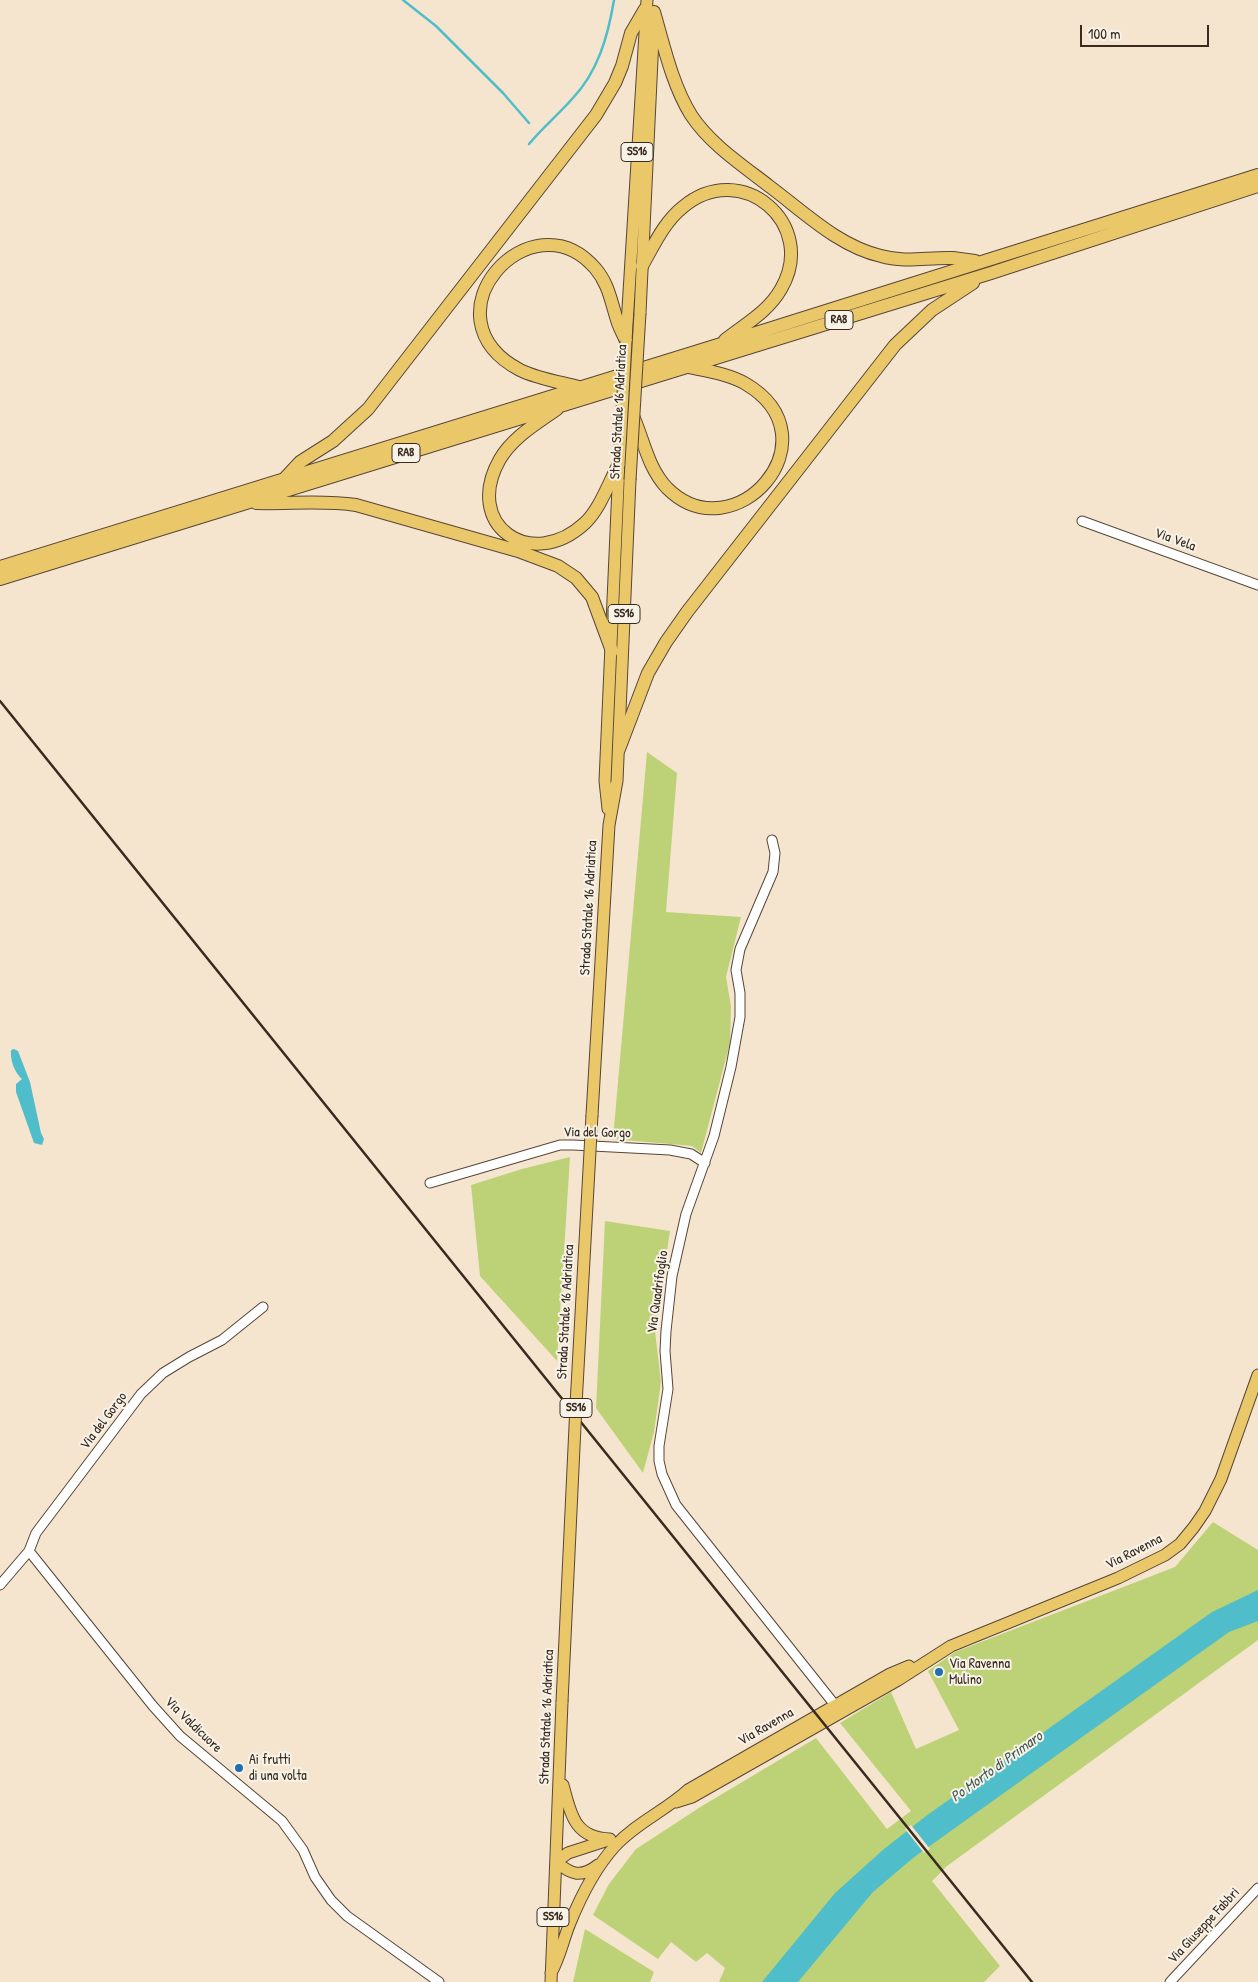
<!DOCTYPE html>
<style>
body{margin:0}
#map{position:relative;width:1258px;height:1982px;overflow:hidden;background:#f5e5cf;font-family:"Patrick Hand",sans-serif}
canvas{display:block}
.scale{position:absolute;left:1080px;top:25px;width:129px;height:22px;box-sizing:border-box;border:2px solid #3b2a1e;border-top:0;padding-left:6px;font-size:15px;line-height:18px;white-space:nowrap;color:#3b2a1e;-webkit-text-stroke:4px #f7f3e8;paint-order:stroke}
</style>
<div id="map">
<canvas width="1258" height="1982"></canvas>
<div class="scale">100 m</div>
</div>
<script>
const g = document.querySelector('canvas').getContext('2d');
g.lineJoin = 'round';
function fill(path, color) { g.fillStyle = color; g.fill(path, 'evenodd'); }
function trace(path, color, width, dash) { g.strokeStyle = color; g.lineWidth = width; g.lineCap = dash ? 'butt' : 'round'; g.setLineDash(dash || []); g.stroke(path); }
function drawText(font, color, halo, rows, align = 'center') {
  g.font = font + ' "Patrick Hand",sans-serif'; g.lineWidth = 4; g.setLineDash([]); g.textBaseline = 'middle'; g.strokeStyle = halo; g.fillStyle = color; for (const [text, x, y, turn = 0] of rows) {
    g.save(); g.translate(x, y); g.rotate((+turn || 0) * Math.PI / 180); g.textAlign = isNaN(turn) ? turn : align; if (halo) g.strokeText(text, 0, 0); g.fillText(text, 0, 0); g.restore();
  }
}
fill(new Path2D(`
 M647 752 677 773 666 912 741 917 726 977 731 1006 730 1043 701 1153 692 1146 613 1139Z
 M570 1157 557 1361 480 1276 471 1185 522 1169Z
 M605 1221 670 1231 655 1331 661 1382 654 1432 643 1473 596 1408Z
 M1213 1522 1258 1550V1640L947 1866 932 1881 1000 1966 984 1982H719L725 1968 707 1953 696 1962 671 1942 658 1959 593 1915 609 1884 636 1849 702 1806 816 1738 887 1829 911 1811 840 1723 891 1692 916 1749 959 1730 928 1671 955 1652 1175 1567Z
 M585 1929 654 1972 650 1982H573Z`), '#bdd276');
fill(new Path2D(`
 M14 1049 18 1051 30 1082 41 1133 44 1139 42 1145 34 1143 16 1092V1084L22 1079C15 1073 10 1061 11 1050Z
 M1258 1590V1621L1229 1632 913 1858 873 1892 798 1982H762L835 1893 884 1849 926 1816 1212 1612Z`), '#50bdca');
fill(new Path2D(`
 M911 1825 930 1849 924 1853 905 1829Z`), '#f5e5cf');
trace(new Path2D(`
 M403 0 436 26 503 93 529 123
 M529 144C542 128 558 115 572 99 598 72 608 36 614 0`), '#50bdca', 2.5);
const minor = new Path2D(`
 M1082 521 1258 585
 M772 840 775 853 773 872 740 949 736 970 740 993V1017L731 1067 714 1136 686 1214 672 1276 666 1331 665 1351 668 1389 659 1446V1461L662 1474 676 1505 835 1705
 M430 1183 560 1145H573L670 1150 691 1154 705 1163
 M29 1551 153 1706 180 1736 282 1821 303 1850 315 1877 331 1900 347 1916 439 1982
 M0 1585 29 1551 36 1533 141 1394 163 1373 189 1357 222 1340 263 1307
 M1170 1982 1258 1888`);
const major = new Path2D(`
 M640 313 654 17
 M626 341 647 0
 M608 809 605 781 619 464
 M592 1115 609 825 617 781 630 480
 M563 1785C571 1814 574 1838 610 1839
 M676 1802 692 1797 898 1680 951 1646 1118 1578 1165 1555 1180 1544 1194 1527 1205 1511 1221 1479 1258 1375
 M556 1862 568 1853 605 1841
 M556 1862C572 1875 581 1878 598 1865
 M551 1973C560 1957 563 1940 570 1923 581 1896 595 1868 615 1846 636 1823 665 1811 688 1790L890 1674 909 1666
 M551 1982 562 1702`);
const highway = new Path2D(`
 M654 12C664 46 672 84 691 115 710 144 742 165 769 186 804 212 838 246 881 256 905 263 928 257 953 258 960 259 968 260 975 261
 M642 266C654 245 664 222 683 207 741 158 819 224 781 289 768 312 745 324 725 340
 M579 387C560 382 538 379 520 370 420 317 531 194 595 268 609 284 611 302 617 320 619 327 623 334 626 341
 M557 409C536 424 513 437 500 459 462 525 531 573 585 523 600 509 609 482 619 464
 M633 416C644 441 648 468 667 488 734 555 838 439 746 384 729 374 707 371 688 367
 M285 478 300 462 333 441 368 409 596 115 615 83 622 66 631 33 645 9
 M256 503C290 504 323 500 356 505L518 551 558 566 576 578 592 597 612 651
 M0 567 721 344 1258 175
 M0 579 991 273 1258 186
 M619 749 648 673 666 642 687 612 895 345 932 310 973 283`);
trace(minor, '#574639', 11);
trace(major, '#574639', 13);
trace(highway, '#574639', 14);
trace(minor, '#fff', 9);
trace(major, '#eac769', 11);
trace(highway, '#eac769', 12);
trace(new Path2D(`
 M0 701 1032 1982`), '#3b2a1e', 2.5);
const majorBridge = new Path2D(`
 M619 464 626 341
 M630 480 640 313
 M562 1702 576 1405 592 1115`);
trace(majorBridge, '#574639', 13, []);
trace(majorBridge, '#eac769', 11);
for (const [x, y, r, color] of [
 [939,1672,5,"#1f6fb2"],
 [239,1768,5,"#1f6fb2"]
]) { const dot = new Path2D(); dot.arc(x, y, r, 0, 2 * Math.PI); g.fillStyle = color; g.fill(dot); trace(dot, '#f7f3e8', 2); }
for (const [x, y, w] of [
 [637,152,32],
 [839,320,28],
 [406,453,28],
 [624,614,32],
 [576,1408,32],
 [553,1917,32]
]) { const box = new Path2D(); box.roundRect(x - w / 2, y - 9.5, w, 19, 4); g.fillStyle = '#f7f3e8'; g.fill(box); trace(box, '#3b2a1e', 1); }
drawText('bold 12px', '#3b2a1e', null, [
 ["SS16",637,152],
 ["RA8",839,320],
 ["RA8",406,453],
 ["SS16",624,614],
 ["SS16",576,1408],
 ["SS16",553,1917]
]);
drawText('14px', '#3b2a1e', '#f7f3e8', [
 ["Strada Statale 16 Adriatica",619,412,-87],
 ["Via Vela",1175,540,20],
 ["Strada Statale 16 Adriatica",589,908,-87],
 ["Via del Gorgo",597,1133,1],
 ["Via Quadrifoglio",658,1292,-82],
 ["Strada Statale 16 Adriatica",566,1312,-87],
 ["Via del Gorgo",104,1421,-53],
 ["Via Ravenna",1134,1552,-27],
 ["Strada Statale 16 Adriatica",547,1717,-88],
 ["Via Valdicuore",193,1725,44],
 ["Via Ravenna",766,1727,-30],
 ["Via Giuseppe Fabbri",1204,1926,-47]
]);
drawText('14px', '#3b2a1e', '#f7f3e8', [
 ["Via Ravenna",949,1664],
 ["Mulino",949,1680],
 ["Ai frutti",249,1760],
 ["di una volta",249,1776]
], 'left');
drawText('italic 15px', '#415652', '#f7f3e8', [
 ["Po Morto di Primaro",997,1767,-36]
]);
</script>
